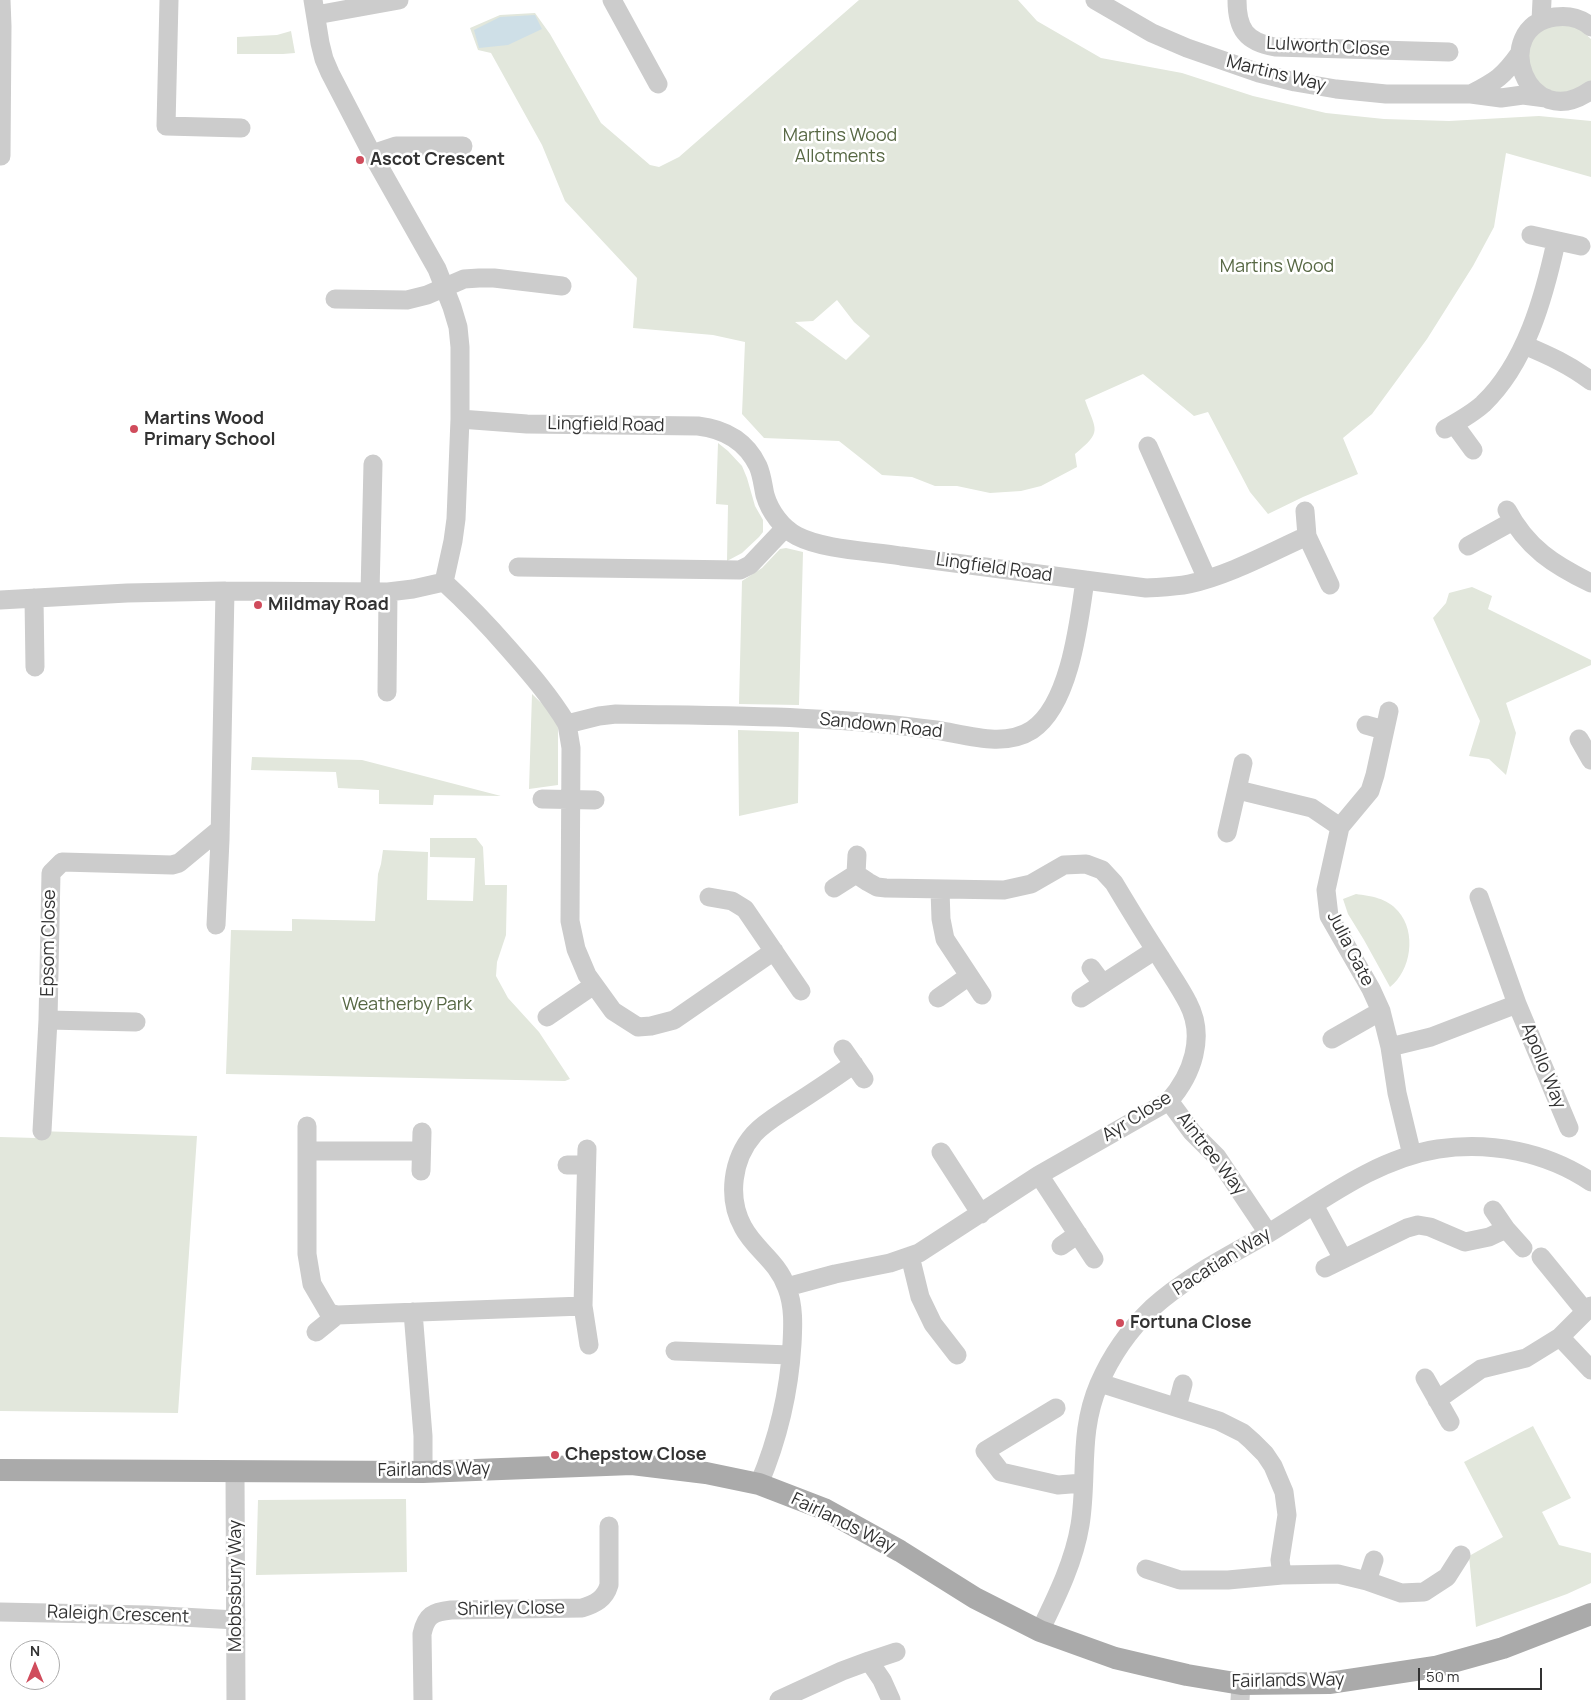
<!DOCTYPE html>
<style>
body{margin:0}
#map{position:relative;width:1591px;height:1700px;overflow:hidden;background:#fff;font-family:Manrope,sans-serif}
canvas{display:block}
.north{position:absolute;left:10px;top:1640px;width:50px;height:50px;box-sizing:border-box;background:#fff;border:1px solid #adadad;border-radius:50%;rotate:0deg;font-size:14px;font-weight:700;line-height:20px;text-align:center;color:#323232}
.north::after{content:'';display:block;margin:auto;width:18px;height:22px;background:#d04c5c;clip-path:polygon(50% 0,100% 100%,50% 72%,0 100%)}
.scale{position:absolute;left:1418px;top:1668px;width:124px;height:22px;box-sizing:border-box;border:2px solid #323232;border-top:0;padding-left:6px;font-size:15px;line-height:18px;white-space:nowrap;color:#323232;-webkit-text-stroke:4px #fff;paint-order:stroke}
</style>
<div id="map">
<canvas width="1591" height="1700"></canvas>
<div class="north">N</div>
<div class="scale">50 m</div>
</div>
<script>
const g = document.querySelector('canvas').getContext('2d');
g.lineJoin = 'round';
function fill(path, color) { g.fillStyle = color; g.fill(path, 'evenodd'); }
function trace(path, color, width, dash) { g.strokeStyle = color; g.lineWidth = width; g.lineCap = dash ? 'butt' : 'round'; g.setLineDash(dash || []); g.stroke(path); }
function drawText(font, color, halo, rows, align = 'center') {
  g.font = font + ' Manrope,sans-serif'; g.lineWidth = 5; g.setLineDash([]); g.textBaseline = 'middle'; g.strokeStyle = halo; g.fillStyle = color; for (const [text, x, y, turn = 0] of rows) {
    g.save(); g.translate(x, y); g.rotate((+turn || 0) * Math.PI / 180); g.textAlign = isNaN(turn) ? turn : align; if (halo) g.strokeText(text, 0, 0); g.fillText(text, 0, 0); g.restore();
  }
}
fill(new Path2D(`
 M859 0H1018L1037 21 1101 58 1182 73 1253 96 1326 113 1384 119 1449 121 1539 116 1591 121V177L1506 153 1494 227 1473 266 1427 339 1372 414 1343 438 1358 474 1303 497 1268 514 1250 492 1208 412 1194 416 1143 374 1085 400C1096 431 1103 431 1075 454L1077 467 1041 486 1021 491 990 493 957 486H935L912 477 882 475 839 441 764 438 742 414 745 342 713 335 633 328 637 278 565 201 542 145 491 53 478 50 470 28 500 15 535 13 550 34 601 123 650 165 659 167 679 157ZM837 300 854 322 870 336 846 360 795 322 813 321Z
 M1570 25 1579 28 1591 39V85L1561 100 1524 73 1533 36 1550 26Z
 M291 31 295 53 283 54H237V37L277 35Z
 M718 443 728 451 742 466 747 478 755 506 763 520V532L759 537 742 553 727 561 728 505 716 504Z
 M786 548 803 552 799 705 739 704 742 581 762 568 780 549Z
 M1472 587 1492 596 1488 609 1591 660V665L1506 703 1516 733 1506 775 1489 759 1469 756 1480 721 1433 618 1446 603 1449 593Z
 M532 694 558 719V785L529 789Z
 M738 730 799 732 798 803 739 816Z
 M252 757 362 760 501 796 434 795 433 805 379 804V790L338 788 336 772 251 770Z
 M430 838H476L483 847 485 885H507L506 935 497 962 496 976 508 998 539 1032 570 1079 565 1081 226 1074 231 930 292 931V919L375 921 378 874 381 864 383 850 428 852 427 900 473 901 475 858 430 857Z
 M1356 894C1371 896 1387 898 1398 911 1417 932 1411 971 1390 987L1364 940 1348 914 1343 899Z
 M37 1131 197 1136 178 1413 0 1411V1137L36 1138Z
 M1533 1426 1571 1498 1542 1512 1559 1545 1591 1553V1583L1567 1594 1476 1627 1469 1556 1503 1537 1464 1462Z
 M406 1499 407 1572 256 1575 258 1500Z`), '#e2e7dc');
fill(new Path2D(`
 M535 15 542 29 508 45 479 48 474 30 500 17Z`), '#cedfe7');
trace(new Path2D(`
 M169 0 166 126 241 128
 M313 0 320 43 324 59 330 73 372 154 437 269 452 307 458 327 460 347V419L456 519 453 541 444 582
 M612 0 658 84
 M1095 0 1152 33 1187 48 1259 73 1295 82 1336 89 1386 94H1471L1501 98 1523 95 1546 98
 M1237 0C1237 29 1246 42 1275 47L1449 52
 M316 15 399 0
 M1541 21 1542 0
 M1591 27C1581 18 1569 15 1555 17 1488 27 1527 136 1591 90
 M1471 94C1496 81 1503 77 1520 53
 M372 154 396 146H463
 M1 156 2 26 1 0
 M1531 235 1581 246
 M335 299 407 300 427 295 464 279 479 278H494L562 286
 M1524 345C1548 355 1570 365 1591 381
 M460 419 527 424 698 426C724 429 746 441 758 466 762 475 763 486 765 495 770 512 782 528 797 536 824 550 871 551 901 556 983 567 1065 578 1146 588 1161 587 1175 587 1189 584 1230 575 1269 553 1307 536
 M1454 424 1473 450
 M1445 429C1459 421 1472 414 1483 404 1526 363 1544 297 1556 242
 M1148 446 1207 579
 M1507 510C1527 548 1554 565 1591 583
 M1305 511 1307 536 1330 585
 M1468 546 1513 521
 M518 567 740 570 750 565 785 528
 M444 582C467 603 488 625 508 648 530 673 550 696 567 724L599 716 616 714C723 716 830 715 936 730 967 735 1004 748 1032 730 1070 705 1079 622 1085 580
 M370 593 373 464
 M34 598 35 667
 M0 600 127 593 225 591 388 592 413 589 444 582
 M387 692 388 592
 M1389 711 1375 775 1370 791 1340 827 1326 890 1329 916 1371 989 1381 1011 1390 1047 1397 1093 1412 1155
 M567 724 571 748 570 921 576 949 587 975 613 1011 638 1027 651 1026 674 1020 774 951
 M1366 725 1384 730
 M1579 739 1591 760
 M1238 790 1312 808 1340 827
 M542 799 595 800
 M1227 833 1243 763
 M834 888 856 874 857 855
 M940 890 941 919 945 939 982 995
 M709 897 732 901 745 909 801 991
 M1479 897 1517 1004 1569 1128
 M216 925 220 840 225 591
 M1091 968 1103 984
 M938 998 969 976
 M1081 998 1155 950
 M547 1017 594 985
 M48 1020 136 1022
 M1332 1039 1381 1011
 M1390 1047 1431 1037 1517 1004
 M843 1049 864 1079
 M1169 1101 1192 1132 1217 1157 1268 1233
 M307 1126V1254L312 1284 329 1313 337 1315 583 1306
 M42 1131 48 1020 51 873 62 862 172 865 179 863 220 829
 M587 1149 583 1306 589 1345
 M308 1151H421
 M941 1152 981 1214
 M567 1165H586
 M421 1171 422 1132
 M1039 1175 1094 1259
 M1314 1205 1343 1259
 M1493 1210 1506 1229 1523 1248
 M1061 1246 1078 1234
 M910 1256 920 1297 933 1324 957 1355
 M1541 1257 1585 1311
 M1325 1268 1407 1228 1418 1225 1430 1227 1465 1242 1489 1237 1506 1229
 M787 1287 835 1274 890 1263 919 1253 1039 1175 1169 1101C1192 1075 1206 1037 1188 1003 1180 987 1169 972 1160 957 1144 933 1129 908 1114 883L1102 870 1086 864 1064 865 1031 884 1004 890 886 888 877 887 868 882 856 874
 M413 1312 423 1436V1472
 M316 1332 337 1315
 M1560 1337 1591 1370
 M675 1351 791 1355
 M1425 1378 1450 1422
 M1100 1383 1219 1421 1243 1433 1252 1441 1265 1454 1273 1466 1284 1492 1287 1515 1280 1560 1282 1575
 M1437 1400 1481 1369 1526 1358 1560 1337 1591 1306
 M1177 1407 1183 1384
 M1056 1408 985 1451 1001 1472 1058 1485 1083 1483
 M235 1472 236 1700
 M759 1484C778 1439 789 1394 792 1344 793 1326 794 1306 787 1288 777 1260 755 1250 743 1227 727 1198 732 1159 754 1134 764 1123 778 1115 790 1107 812 1093 833 1079 854 1064
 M1146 1569 1180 1580H1228L1282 1575 1338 1574 1367 1581 1401 1593 1424 1592 1447 1577 1461 1555
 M1367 1581 1374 1560
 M0 1612 146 1615 236 1620
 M1040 1631C1056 1598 1074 1562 1080 1525 1088 1476 1078 1433 1099 1384 1111 1356 1130 1329 1152 1308 1186 1277 1229 1256 1269 1233 1322 1201 1375 1159 1438 1149 1490 1141 1547 1152 1591 1182
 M869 1661 896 1652
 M423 1700 422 1634C426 1615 433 1612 451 1610L582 1608C595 1604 605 1599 609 1585V1526
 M779 1700 842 1671 869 1661 882 1680 891 1700
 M1240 1700 1241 1684`), '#ccc', 19);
trace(new Path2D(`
 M0 1470 423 1472 632 1464 706 1473 759 1484 824 1509 900 1551 975 1598 1040 1631 1115 1658 1187 1675 1241 1684 1329 1683 1435 1667 1503 1648 1591 1614`), '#aaa', 22);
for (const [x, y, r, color] of [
 [360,160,5,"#d04c5c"],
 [134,429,5,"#d04c5c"],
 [258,605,5,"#d04c5c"],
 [1120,1323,5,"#d04c5c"],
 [555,1455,5,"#d04c5c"]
]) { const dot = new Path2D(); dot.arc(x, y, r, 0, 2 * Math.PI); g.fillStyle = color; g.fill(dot); trace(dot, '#fff', 2); }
drawText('18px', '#323232', '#fff', [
 ["Lulworth Close",1328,47,3],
 ["Martins Way",1276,74,14],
 ["Lingfield Road",606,425,1],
 ["Lingfield Road",994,568,8],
 ["Sandown Road",881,726,6],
 ["Epsom Close",49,943,-89],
 ["Julia Gate",1350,949,63],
 ["Apollo Way",1543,1066,68],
 ["Ayr Close",1137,1117,-32],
 ["Aintree Way",1211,1154,52],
 ["Pacatian Way",1222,1262,-32],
 ["Fairlands Way",434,1470,-1],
 ["Fairlands Way",843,1523,26],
 ["Mobbsbury Way",236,1586,-90],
 ["Shirley Close",511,1609,-1],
 ["Raleigh Crescent",118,1615,2],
 ["Fairlands Way",1288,1681,-1]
]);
drawText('18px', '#576844', '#fff', [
 ["Martins Wood",840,136],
 ["Allotments",840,157],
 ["Martins Wood",1277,267],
 ["Weatherby Park",407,1005]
]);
drawText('bold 18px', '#323232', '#fff', [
 ["Ascot Crescent",370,160],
 ["Martins Wood",144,419],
 ["Primary School",144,440],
 ["Mildmay Road",268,605],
 ["Fortuna Close",1130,1323],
 ["Chepstow Close",565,1455]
], 'left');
</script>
